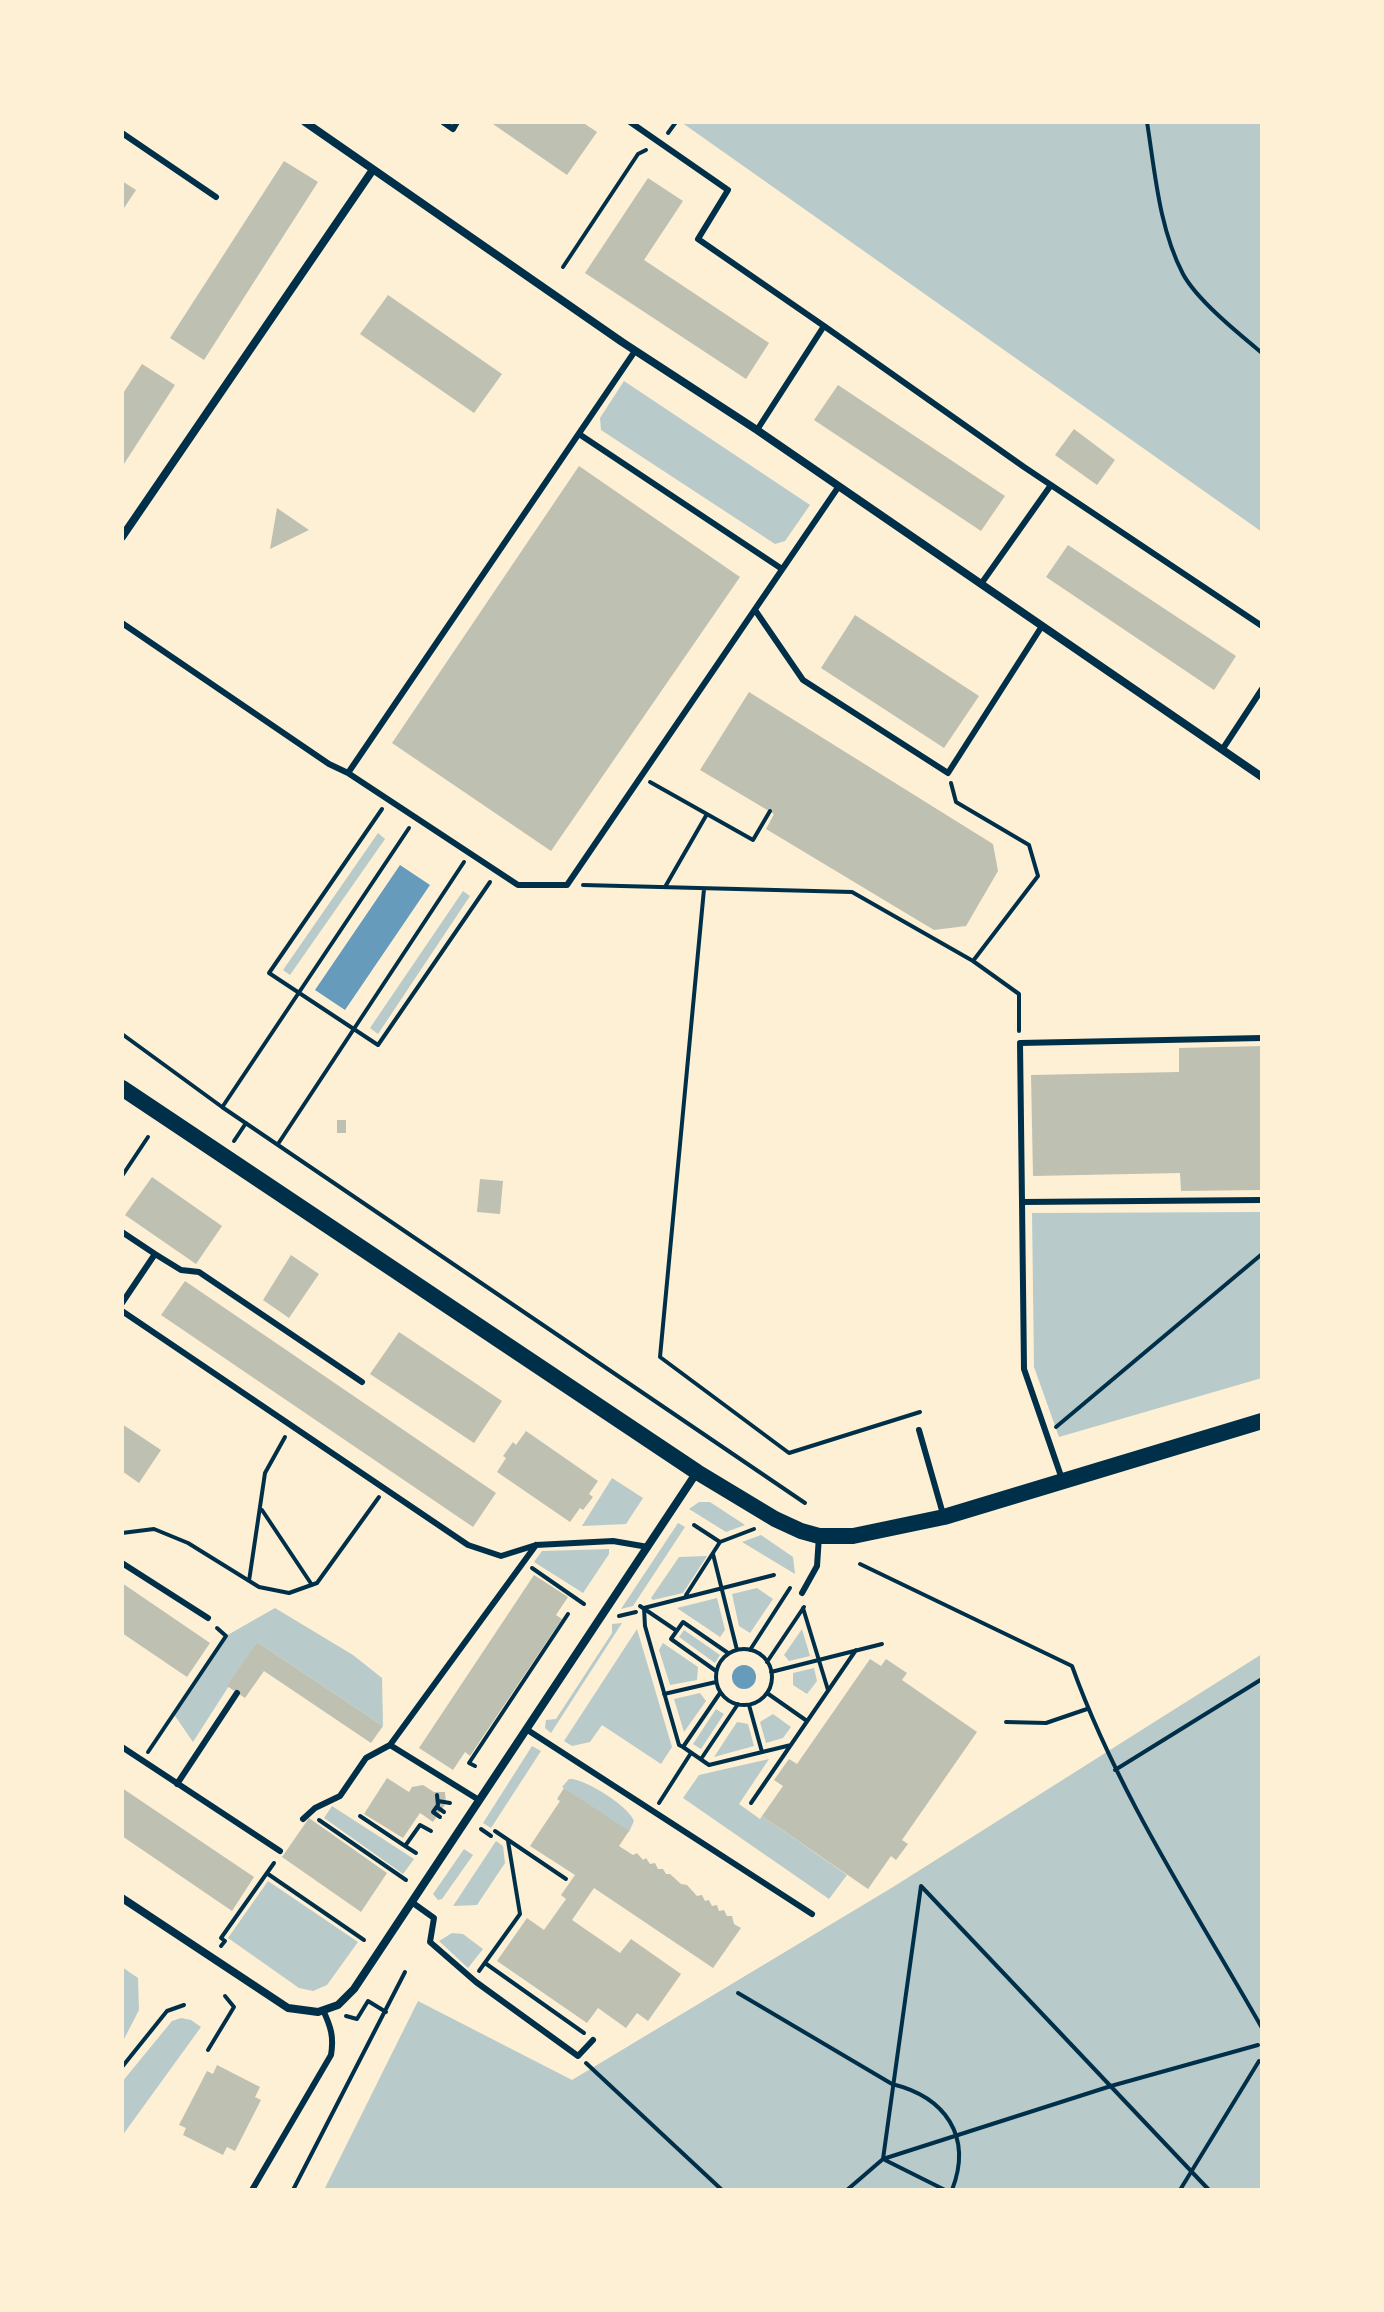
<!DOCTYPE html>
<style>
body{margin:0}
#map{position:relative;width:1384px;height:2312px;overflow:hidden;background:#fdf0d5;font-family:Helvetica,sans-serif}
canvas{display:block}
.frame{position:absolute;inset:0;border:124px solid #fdf0d5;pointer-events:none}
</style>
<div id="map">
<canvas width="1384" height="2312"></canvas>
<div class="frame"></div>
</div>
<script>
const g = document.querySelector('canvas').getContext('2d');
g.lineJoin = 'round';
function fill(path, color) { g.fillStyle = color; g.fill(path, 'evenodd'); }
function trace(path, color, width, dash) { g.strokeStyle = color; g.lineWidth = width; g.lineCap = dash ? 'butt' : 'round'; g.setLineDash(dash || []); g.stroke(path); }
fill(new Path2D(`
 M681 122H1262V532Z
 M624 381 810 505 785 541 775 544 601 430 600 418Z
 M378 833 385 839 290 975 283 970Z
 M463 891 470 896 378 1034 370 1028Z
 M1262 1212V1378L1059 1437 1034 1367 1032 1213Z
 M612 1478 643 1498 626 1524 582 1526Z
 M699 1502H710L745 1525 726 1532 689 1509Z
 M678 1523 685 1527 633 1606 621 1609Z
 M761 1535 793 1557 795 1574 742 1542Z
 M609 1549V1554L583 1593 534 1562 542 1551Z
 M707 1556 683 1593 653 1600 651 1598 679 1557Z
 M757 1588 773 1599 750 1633 739 1626 732 1594Z
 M717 1598 725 1630 720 1637 677 1608Z
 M275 1608 353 1655 382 1678 383 1726 257 1642 193 1742 173 1713 226 1636Z
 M622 1623 551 1733 545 1728 546 1720 556 1719 612 1633V1624Z
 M637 1629 672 1747 661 1764 602 1725 590 1742 572 1746 564 1741Z
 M802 1629 810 1656 789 1661 784 1655Z
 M684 1630 720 1655 715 1663 679 1637Z
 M663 1643 698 1667 697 1680 670 1685 659 1650Z
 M1262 1654V2190H324L418 2001 572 2080 893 1887Z
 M814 1668 817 1681 807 1694 793 1685V1673Z
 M700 1693 706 1701 684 1732 674 1699Z
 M716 1709 724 1714 701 1749 693 1744Z
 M773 1714 791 1727 783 1738 766 1743 760 1722Z
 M737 1722 748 1724 754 1746 714 1757Z
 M532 1746 541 1751 491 1828 483 1823Z
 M769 1759 739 1804 760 1819 762 1816 847 1875 829 1899 683 1798 699 1775Z
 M569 1779C583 1777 630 1807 634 1821L629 1832 562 1787Z
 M332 1806 414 1859 403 1874 324 1818Z
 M496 1841 503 1846 505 1863 477 1905 453 1906Z
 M464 1849 473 1855 442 1899 438 1900 433 1894Z
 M268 1881 358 1942 327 1985 313 1991 299 1988 228 1938Z
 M452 1933 463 1934 483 1949 468 1968 439 1941Z
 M122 1967 138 1978 139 2010 122 2043Z
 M181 2018 191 2020 201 2027 122 2136V2082L172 2021Z`), '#b9caca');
fill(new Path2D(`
 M400 865 430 885 345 1010 315 990Z
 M732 1677a12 12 0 1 1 24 0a12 12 0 1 1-24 0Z`), '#669bbc');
fill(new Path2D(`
 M490 122H582L597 132 567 175Z
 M284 161 318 182 204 360 170 338Z
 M648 178 683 201 644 260 769 343 746 379 585 273Z
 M122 181 136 190 122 211Z
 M388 295 502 374 474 413 360 334Z
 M142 364 175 385 122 467V395Z
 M838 385 1005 496 981 531 814 420Z
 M1074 429 1115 460 1097 485 1055 455Z
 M579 466 740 577 551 851 392 743Z
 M277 508 309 530 270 549Z
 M1068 545 1236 656 1214 690 1046 577Z
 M855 615 979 696 944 748 821 668Z
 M749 692 993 844 998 871 966 926 934 930 766 829 774 814 700 770Z
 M1262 1046V1190L1181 1191 1180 1173 1033 1176 1031 1075 1179 1072V1048Z
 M337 1120H346V1133H337Z
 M152 1177 222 1226 196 1264 125 1215Z
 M480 1179 503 1181 500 1214 477 1212Z
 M291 1255 319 1274 289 1318 263 1300Z
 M185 1281 496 1493 473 1527 161 1315Z
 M399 1332 502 1401 474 1443 370 1374Z
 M122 1424 161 1450 139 1483 122 1471Z
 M526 1431 598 1481 589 1494 593 1497 583 1510 580 1508 570 1522 497 1472 506 1458 503 1456 513 1442 516 1445Z
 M534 1575 568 1597 556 1615 562 1619 470 1756 465 1752 453 1770 419 1748Z
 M122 1583 210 1643 187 1677 122 1633Z
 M257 1642 383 1726 371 1743 264 1671 245 1698 227 1686Z
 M870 1659 881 1666 886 1659 907 1673 902 1680 977 1732 902 1840 908 1844 896 1860 891 1856 868 1889 762 1816 783 1786 774 1780 789 1759 797 1764Z
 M387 1778 409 1792 412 1787 423 1785 434 1792H445L446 1803 433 1822 420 1813 403 1838 364 1814Z
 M122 1788 254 1877 232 1911 122 1836Z
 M564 1788 629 1831 619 1846 633 1855 637 1853 643 1860 646 1858 650 1864 655 1863 658 1869H663L666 1874H670L681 1884 687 1885 697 1896 702 1895 705 1901 709 1900 712 1906 717 1905 719 1911 724 1910 727 1916H732L734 1924 741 1928 713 1968 594 1888 572 1920 620 1953 631 1939 681 1974 648 2021 637 2013 626 2028 598 2008 587 2023 497 1961 527 1918 544 1930 566 1899 561 1895 575 1875 530 1846 560 1801 557 1799Z
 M309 1818 387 1873 361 1912 282 1857Z
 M217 2065 260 2087 255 2097 261 2100 235 2151 227 2147 223 2155 183 2135 186 2128 179 2125 207 2071 213 2074Z`), '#bec0b2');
trace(new Path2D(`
 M1147 122C1155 172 1159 228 1183 274 1197 300 1239 334 1262 353
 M668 133 676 122
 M563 267 638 154 646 150
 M650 782 753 840 770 811
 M382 809 269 973 378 1045 490 882
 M583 885 852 892 973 961 1038 876 1029 845 956 802 951 783
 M665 887 707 814
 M704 889 660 1357 789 1453 920 1412
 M973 961 1019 994V1031
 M122 1034 222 1107 805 1503
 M223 1106 409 828
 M234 1141 246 1123
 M278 1144 464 862
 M122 1176 148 1137
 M1056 1427 1262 1254
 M262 1510 312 1585
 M694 1525 720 1542 754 1529
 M122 1533 154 1529 188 1543 259 1587 289 1593 317 1583 379 1497
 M713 1554 737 1650
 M860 1564 1072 1666C1118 1794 1195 1910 1262 2028
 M532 1568 584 1604
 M774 1575 644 1608 645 1626 679 1745 683 1747 709 1765 791 1745
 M249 1581 265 1473 285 1437
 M686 1595 720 1542
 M640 1606 677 1631
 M803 1608 828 1690
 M619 1616 636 1612
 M716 1677a28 28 0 1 1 56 0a28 28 0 1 1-56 0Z
 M750 1650 790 1588
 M767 1662 804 1607
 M716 1671 671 1639 683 1622 728 1653
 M771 1672 882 1644
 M767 1693 807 1721
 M664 1694 716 1682
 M749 1705 762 1752
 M1006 1722 1046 1723 1087 1709
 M683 1747 720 1693
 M148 1752 226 1636 217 1628
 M701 1759 738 1704
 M475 1766 469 1763 568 1614
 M1115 1770 1262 1679
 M437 1795 438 1805 433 1812 440 1817
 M438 1801 450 1803
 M659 1803 691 1753
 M751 1803 856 1650
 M437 1807 444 1812
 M360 1816 405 1846
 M319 1820 406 1880
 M481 1829 491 1836
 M495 1831 566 1879
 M416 1853 405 1846 420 1825 431 1831
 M268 1874 364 1940
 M921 1886 1209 2190
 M221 1946 225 1941 221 1938 274 1863
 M485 1963 584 2033
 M479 1971 520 1914 508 1841
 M738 1993 892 2084C945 2097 973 2136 952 2190
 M346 2016 357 2019 368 2001 386 2012
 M208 2050 234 2007 225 1996
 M586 2063 722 2190
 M122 2067 167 2011 184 2005
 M883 2159 1111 2086 1258 2045
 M885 2160 945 2190
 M293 2190 405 1972
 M847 2190 883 2159 921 1886
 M1180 2190 1259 2061`), '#003049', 4);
trace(new Path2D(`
 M443 122 453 129 457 122
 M630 122 728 190 698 239 824 326 757 430
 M122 133 216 197
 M824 326 1024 467 1262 626
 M579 434 782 569
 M981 584 1051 485
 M755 610 803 680 948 773 1042 626
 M122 623 329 764 348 773 635 351
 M1222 750 1262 689
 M348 773 518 885H567L839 486
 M1262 1038 1020 1043 1022 1202 1262 1200
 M1022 1202 1024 1369 1062 1479
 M122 1232 155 1254 122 1303
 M155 1254 181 1270 199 1272 362 1382
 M122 1311 468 1545 501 1556 536 1545 613 1541 648 1547
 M919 1430 943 1514
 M122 1563 208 1618
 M802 1593 817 1566 819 1536
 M526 1729 812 1914
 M122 1747 280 1851
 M177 1784 237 1693
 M479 1800 390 1745 536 1545
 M303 1819 315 1808 340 1796 366 1758 390 1745
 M413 1903 434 1918 430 1942 476 1982 578 2056 593 2040
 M252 2190 331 2055C334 2037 331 2027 323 2010`), '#003049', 6);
trace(new Path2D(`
 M305 122 622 342 757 430 1262 777
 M122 537 372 171
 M122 1898 288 2008 318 2012 338 2005 354 1989 697 1472`), '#003049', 8);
trace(new Path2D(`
 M122 1088 697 1472 775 1519 801 1531 819 1536H853L944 1517 1262 1421`), '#003049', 16);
</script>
